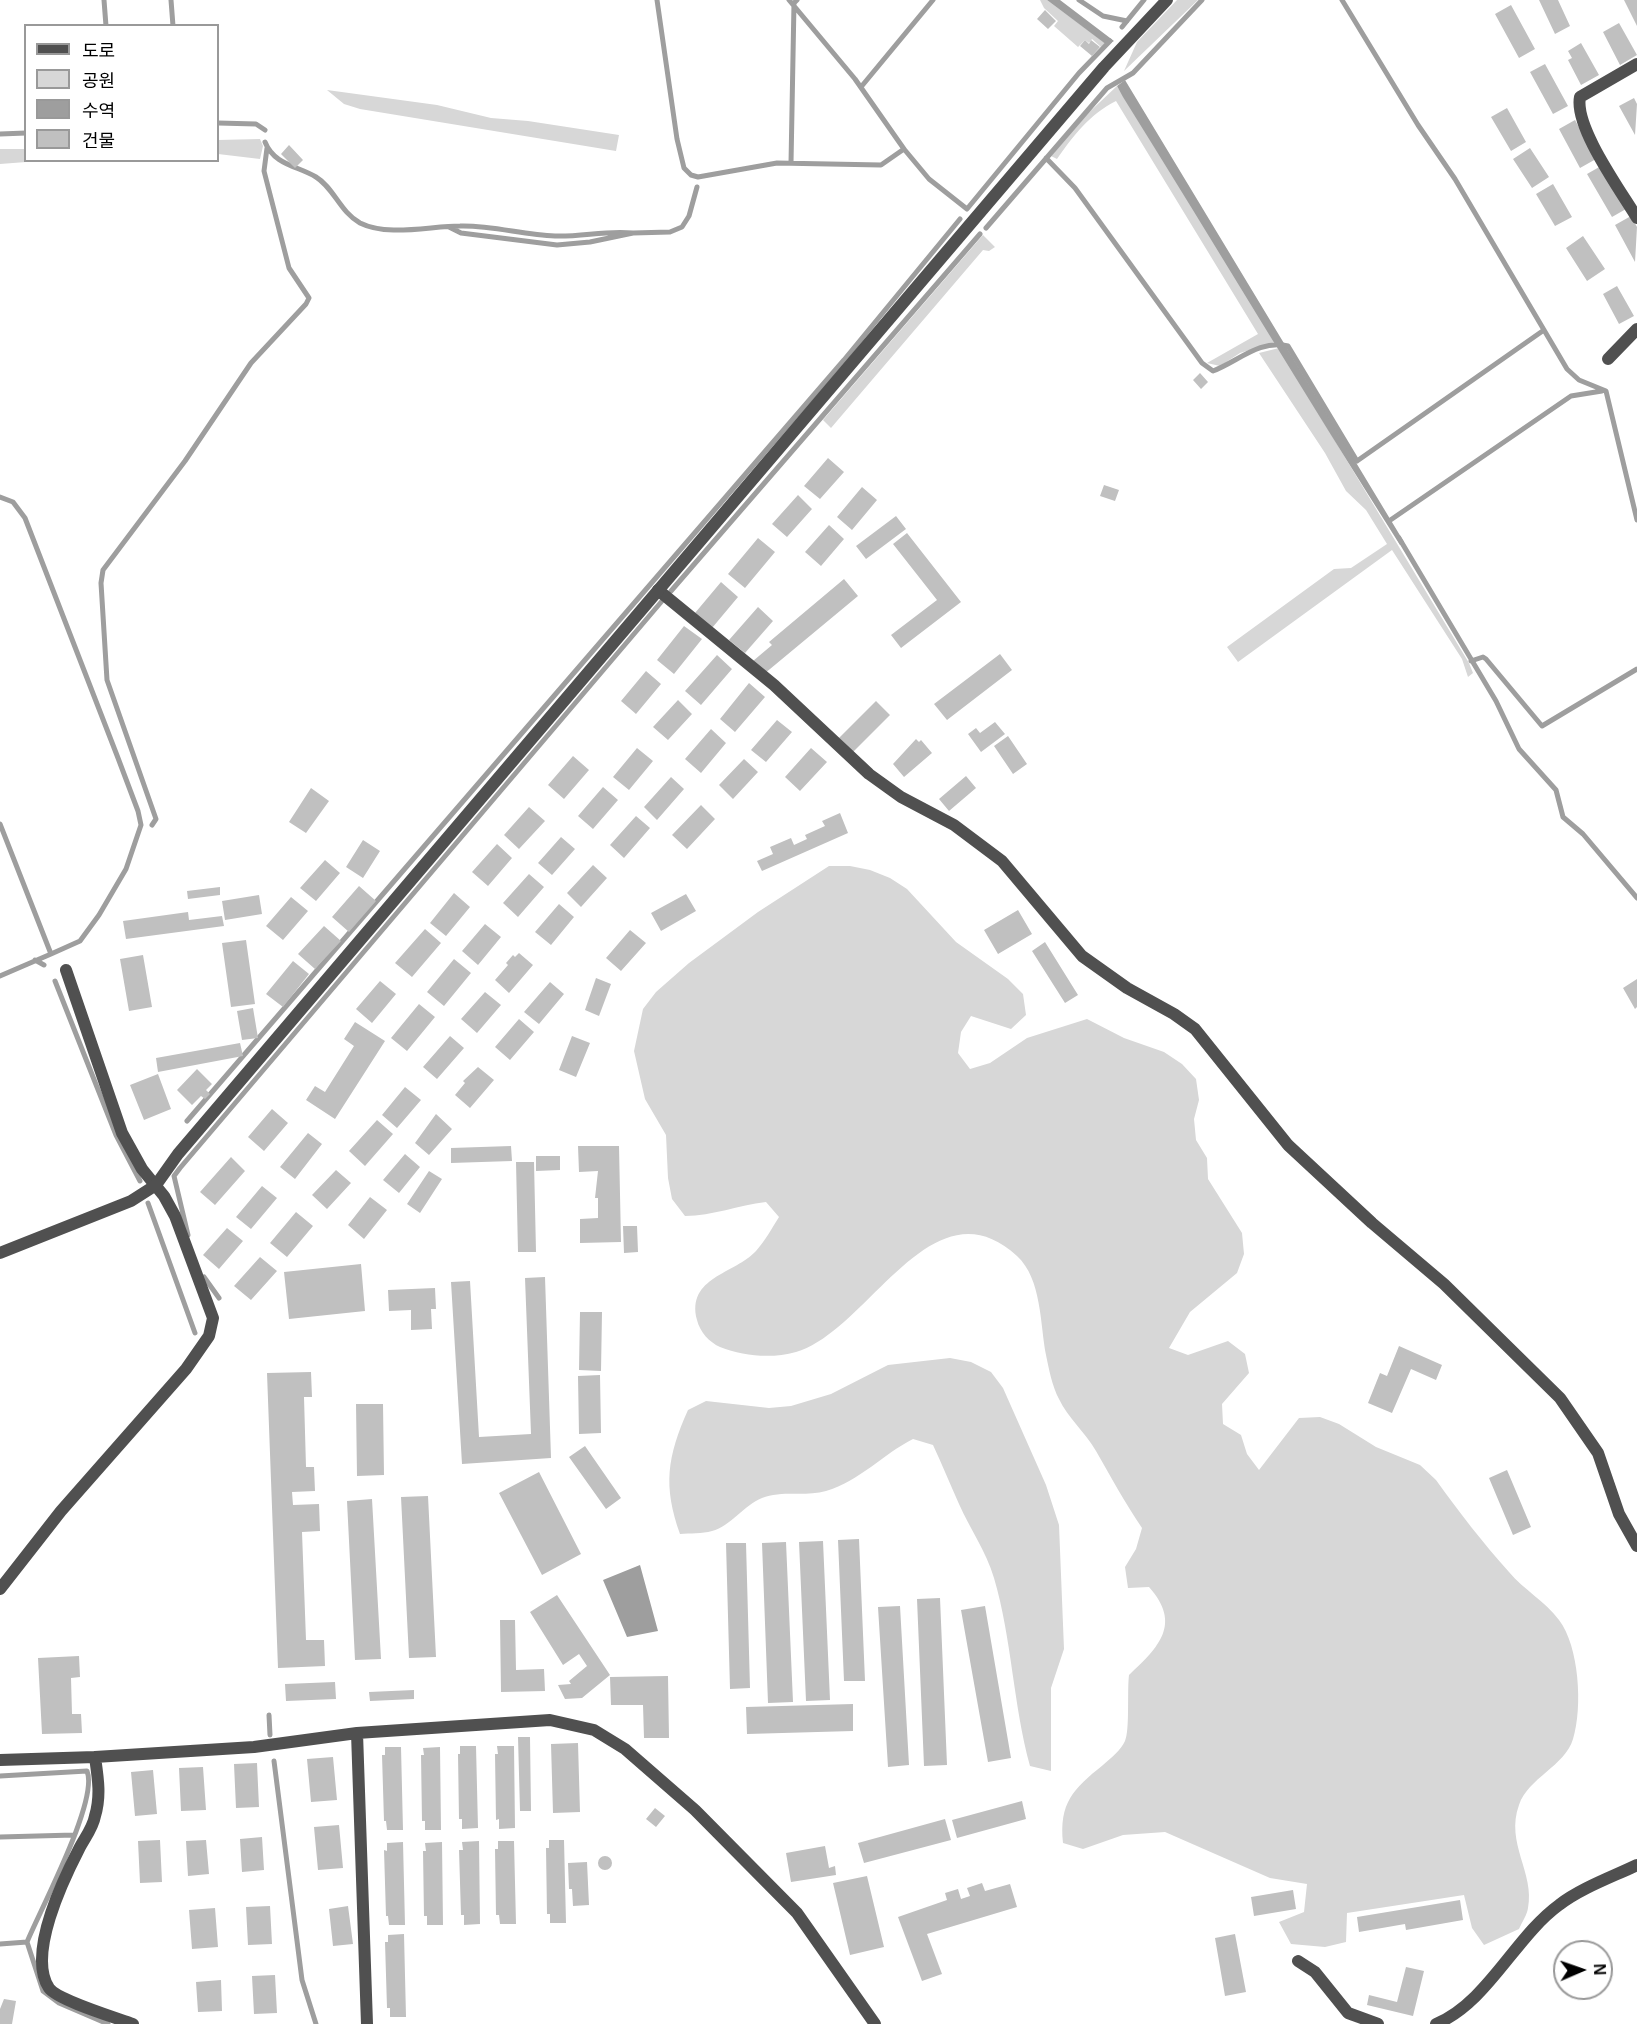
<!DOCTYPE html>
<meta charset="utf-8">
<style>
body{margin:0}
#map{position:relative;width:1637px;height:2024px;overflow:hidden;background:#fff;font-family:Helvetica,"Noto Sans KR",sans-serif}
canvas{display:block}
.legend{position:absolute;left:24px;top:24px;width:195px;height:138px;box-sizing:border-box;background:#fff;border:2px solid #999;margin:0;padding:8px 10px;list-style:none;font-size:18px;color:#000}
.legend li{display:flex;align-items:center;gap:12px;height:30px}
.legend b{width:30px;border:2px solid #999}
.north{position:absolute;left:1553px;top:1940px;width:60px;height:60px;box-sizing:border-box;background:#fff;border:2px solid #999;border-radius:50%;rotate:88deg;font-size:16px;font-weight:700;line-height:24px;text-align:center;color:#000}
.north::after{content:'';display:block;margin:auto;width:21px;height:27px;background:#000;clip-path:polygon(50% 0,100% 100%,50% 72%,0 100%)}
</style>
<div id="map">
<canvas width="1637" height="2024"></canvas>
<ul class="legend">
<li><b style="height:8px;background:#505050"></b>도로</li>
<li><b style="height:16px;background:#d7d7d7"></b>공원</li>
<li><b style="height:16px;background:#9e9e9e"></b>수역</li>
<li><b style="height:16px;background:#c0c0c0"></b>건물</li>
</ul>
<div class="north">N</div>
</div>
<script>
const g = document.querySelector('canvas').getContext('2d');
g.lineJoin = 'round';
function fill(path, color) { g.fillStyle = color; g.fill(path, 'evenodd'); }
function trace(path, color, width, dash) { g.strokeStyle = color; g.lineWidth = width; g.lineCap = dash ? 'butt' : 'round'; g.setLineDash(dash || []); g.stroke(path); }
fill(new Path2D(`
 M1040 0H1047L1105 43 1101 47 1092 39 1089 43 1085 40 1078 47 1054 26 1058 21 1044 8Z
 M1177 0H1198L1124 71 1137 42Z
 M1117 86 1269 330 1275 342 1240 353 1220 366 1207 363 1258 334 1116 101C1090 114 1073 136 1057 159L1051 156 1082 119Z
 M327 90 437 105 491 118 528 121 619 135 616 151 360 109 344 104Z
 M260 139 263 146 260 159 218 154V140Z
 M0 149H25L26 160 39 161 0 164Z
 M983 235 995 247 989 251 983 250 831 428 823 420Z
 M1279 348 1469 663 1473 673 1468 677 1462 659 1392 550 1238 662 1227 647 1334 569 1351 568 1387 544 1366 510 1346 491 1325 453 1259 353Z
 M829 866H850L870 870 890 878 907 889 956 942 1008 979 1023 994 1026 1015 1011 1029 971 1016 961 1032 958 1053 970 1069 990 1063 1027 1038 1087 1019 1124 1038 1164 1052 1182 1064 1196 1079 1199 1100 1194 1119 1196 1140 1207 1158 1208 1179 1242 1233 1244 1254 1237 1273 1190 1312 1169 1348 1188 1355 1228 1341 1245 1354 1249 1373 1222 1404 1223 1424 1241 1435 1247 1454 1259 1470 1299 1418 1320 1417 1339 1424 1376 1447 1420 1465 1436 1480C1459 1512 1483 1543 1509 1572 1524 1590 1545 1601 1559 1620 1579 1646 1583 1707 1573 1739 1565 1766 1528 1778 1519 1805 1505 1843 1535 1873 1528 1908 1527 1915 1522 1922 1519 1929L1484 1945 1472 1928 1464 1895 1347 1913 1346 1942 1325 1947 1291 1944 1279 1922 1304 1912 1307 1884 1270 1878 1165 1832 1123 1835 1083 1849 1063 1843C1059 1803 1073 1789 1103 1765 1111 1758 1121 1750 1125 1741 1130 1730 1127 1691 1129 1675 1159 1647 1182 1624 1149 1587L1128 1588 1125 1567 1136 1549 1142 1528C1125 1503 1111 1477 1096 1451 1085 1432 1068 1418 1059 1399 1052 1386 1049 1369 1046 1355 1040 1325 1042 1279 1017 1256 932 1178 869 1331 796 1352 771 1359 743 1356 720 1347 709 1342 700 1332 697 1320 686 1277 735 1274 756 1251 765 1241 772 1228 779 1217L766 1202C738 1205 713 1216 685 1216L672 1199 668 1178 666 1135 645 1099 634 1051 643 1009 656 992 689 963 758 912Z
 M950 1358 971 1362 991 1372 1003 1388 1046 1485 1059 1525 1064 1649 1051 1688V1771L1030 1766C1013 1704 1012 1639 994 1578 986 1551 970 1529 959 1504 950 1484 942 1464 933 1445L913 1439C883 1454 860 1481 826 1491 806 1497 781 1490 762 1498 744 1505 731 1526 712 1531 702 1534 690 1533 680 1534 663 1486 667 1457 688 1410L706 1401 769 1408 791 1406 831 1394 888 1365Z`), '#d7d7d7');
fill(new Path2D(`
 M1047 0H1060L1114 41 1107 45Z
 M1125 80 1404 542 1400 545C1306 397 1216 246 1123 97L1117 86Z
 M640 1565 658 1631 627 1637 603 1580Z`), '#9e9e9e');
trace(new Path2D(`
 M104 0 106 26
 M171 0 173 26
 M657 0 677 139 684 168 691 175 698 177 777 163 881 165 904 149
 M789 0 855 79 904 149 929 179 967 209 1079 73 1110 41
 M1079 0 1103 16 1127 21
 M1342 0 1418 125 1455 179 1567 369 1579 380 1606 391 1637 520
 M1122 27 1144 0
 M861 87 933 0
 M218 123 256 124 265 130
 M0 134 26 133
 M265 142C274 165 298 166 316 177 334 188 340 212 360 223 388 237 430 226 460 226 492 225 523 235 555 236 582 237 606 230 633 233
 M1046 158 1075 188 1202 363 1213 371C1237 362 1260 339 1288 346L1357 461 1544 330
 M791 163 794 3 797 0
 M449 227 461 233 557 245 590 242 633 233 670 232 682 227 689 216 697 187
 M986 228 1107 88 1133 73 1202 0
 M0 497 13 502 25 518 118 758 138 811 141 825 126 869 99 915 80 941 51 954 0 824
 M1389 521 1571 396 1602 391
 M1399 538 1496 701 1519 749 1556 790 1563 817 1583 834 1637 898
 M671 591 980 234
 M1471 661 1483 657 1486 659 1542 726 1637 669
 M152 825 156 819 107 680 101 583 103 570 185 461 251 363 306 304 309 298 289 268 264 171 267 148
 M35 960 44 965
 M0 976 51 954
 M55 981 116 1135 140 1181
 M187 1121 844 360 960 219
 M148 1203 195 1333
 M188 1235 174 1176 180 1168 662 601
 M204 1277 219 1298
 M269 1715 270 1735
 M274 1761 302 1980 316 2024
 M0 1776 87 1771C99 1800 41 1908 27 1942L43 1991 59 2003 108 2024
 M0 1837 74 1835
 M0 1944 27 1942`), '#9e9e9e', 5);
fill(new Path2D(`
 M1539 0H1558L1570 26 1555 34Z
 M1624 0H1637V26Z
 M1511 5 1535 49 1519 58 1495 14Z
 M1045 10 1056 21 1048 29 1037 19Z
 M1619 23 1637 55 1620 65 1603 32Z
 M1085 40 1089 44 1091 40 1100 47 1092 56 1080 46Z
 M1581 43 1599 75 1581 85 1568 60 1572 58 1568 51Z
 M1545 64 1568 106 1553 114 1530 72Z
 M1634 98 1637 104 1635 135 1619 106Z
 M1507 108 1526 142 1511 151 1491 117Z
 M1575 120 1596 159 1580 168 1559 129Z
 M289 145 303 160 295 168 281 154Z
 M1530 148 1549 177 1532 188 1513 159Z
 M1601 166 1626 209 1612 217 1587 174Z
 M1553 184 1572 217 1555 226 1536 194Z
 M1631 216 1637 227 1635 262 1615 225Z
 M1583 236 1605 269 1587 281 1566 248Z
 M1617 286 1634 316 1619 324 1603 294Z
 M1200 373 1208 382 1201 389 1193 380Z
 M828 458 844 472 820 499 804 486Z
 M1104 485 1119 490 1115 501 1100 496Z
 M862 487 877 500 852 530 837 517Z
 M798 495 812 509 787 537 772 524Z
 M896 516 906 529 866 559 856 546Z
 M829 525 844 539 821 566 805 552Z
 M907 533 961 602 901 648 891 635 937 600 893 544Z
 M758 538 775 552 745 588 728 574Z
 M844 579 858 596 764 674 753 661 772 645 769 642Z
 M721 582 738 597 712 628 695 613Z
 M758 607 773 621 745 653 729 640Z
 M684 626 702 639 674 674 657 660Z
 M1000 654 1012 670 947 720 934 704Z
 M717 655 732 669 701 705 685 691Z
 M646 671 661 684 636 714 621 701Z
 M749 683 765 697 735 732 720 719Z
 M678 700 692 714 668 740 653 727Z
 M876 701 890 715 853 752 839 738Z
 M777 720 792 732 766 762 751 750Z
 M995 722 1005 734 981 752 968 734 976 728 980 733Z
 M711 729 726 743 701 773 685 759Z
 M1008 736 1027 764 1013 774 994 746Z
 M916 739 919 742 921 740 932 753 904 777 893 764Z
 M637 748 653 761 629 790 613 777Z
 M811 748 827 762 800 791 785 777Z
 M573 756 589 770 564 799 548 785Z
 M744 759 758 772 733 799 719 785Z
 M966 776 976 788 949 811 939 799Z
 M671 777 684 789 657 820 644 807Z
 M603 787 618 800 593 829 578 816Z
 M311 788 329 801 306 833 289 822Z
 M701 805 715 819 687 849 672 835Z
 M529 807 545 821 519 849 504 835Z
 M840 813 848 833 762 871 757 861 773 854 770 847 791 838 794 845 807 839 805 835 825 826 822 821Z
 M636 816 650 828 624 858 610 845Z
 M561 837 575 849 552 875 538 863Z
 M363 840 380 851 363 878 346 867Z
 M497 844 512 858 488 886 472 872Z
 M325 860 340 873 316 901 300 888Z
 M593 865 607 878 581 907 567 893Z
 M529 874 544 887 518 917 503 903Z
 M359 886 376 901 349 932 332 917Z
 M220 887V895L188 899 187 891Z
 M454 893 470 907 446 936 430 923Z
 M686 894 696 911 661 931 651 913Z
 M259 895 262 914 225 920 222 901Z
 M291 897 308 911 283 940 266 926Z
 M559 904 574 917 551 945 535 932Z
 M1018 910 1032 934 998 954 984 930Z
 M188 912 189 920 222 916 224 926 126 939 123 921Z
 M485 924 501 937 478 965 462 951Z
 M324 926 341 941 315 969 298 954Z
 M425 929 441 943 412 977 395 963Z
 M630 930 646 943 621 971 606 958Z
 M246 940 255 1004 231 1007 222 943Z
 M1045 942 1078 995 1065 1003 1032 951Z
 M519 953 533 965 509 993 495 980 508 965 506 963 513 955 515 957Z
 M143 955 152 1007 129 1011 120 959Z
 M454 959 471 973 444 1006 427 992Z
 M293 961 309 974 283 1007 266 994Z
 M596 978 611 984 599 1016 585 1010Z
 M1637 979V1007L1635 1009 1623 988Z
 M380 981 396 994 372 1023 356 1009Z
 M550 982 564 994 539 1024 524 1012Z
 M485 992 501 1005 477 1033 461 1019Z
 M419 1004 435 1017 407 1051 391 1038Z
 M253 1008 258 1038 242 1040 237 1011Z
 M519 1019 534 1032 510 1060 495 1047Z
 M355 1022 385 1041 335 1119 306 1100 315 1086 325 1092 354 1046 344 1039Z
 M450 1036 464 1048 437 1079 423 1067Z
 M572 1036 590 1043 576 1077 559 1070Z
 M240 1043 243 1056 158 1072 156 1058Z
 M478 1067 494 1080 470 1108 455 1095 465 1083 463 1081Z
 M197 1069 212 1084 206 1090 210 1094 205 1099 201 1096 192 1105 177 1090Z
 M158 1074 171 1109 144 1120 130 1085Z
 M405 1087 421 1100 397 1128 382 1115Z
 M272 1109 288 1123 264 1151 248 1137Z
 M436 1114 452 1129 429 1155 415 1143Z
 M377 1120 393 1134 365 1166 349 1151Z
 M308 1133 322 1144 295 1179 280 1167Z
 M511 1146 512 1161 451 1163V1148Z
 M578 1146H619L621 1242 580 1243V1219L598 1218V1198H595L598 1171 579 1172Z
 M405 1154 420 1167 399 1193 383 1180Z
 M536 1156H560V1170L536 1171Z
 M231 1157 245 1171 215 1205 200 1192Z
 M516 1162H534L536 1252H518Z
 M336 1170 351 1183 327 1209 312 1195Z
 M429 1171 442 1179 420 1213 407 1204Z
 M262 1186 277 1198 251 1229 236 1217Z
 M370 1197 387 1210 364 1239 348 1225Z
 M296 1212 313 1226 287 1257 270 1243Z
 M623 1226H637L638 1252 624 1253Z
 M227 1228 243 1241 219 1269 203 1255Z
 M260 1257 277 1271 251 1300 234 1286Z
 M361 1264 365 1311 289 1319 284 1272Z
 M545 1277 551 1458 462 1464 451 1282 470 1281 479 1437 531 1434 525 1278Z
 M435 1288 436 1309H431L432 1329 411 1330V1310L389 1311 388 1290Z
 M580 1312H602L601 1371 579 1370Z
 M1399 1346 1442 1365 1436 1380 1411 1369 1392 1413 1368 1403 1380 1373 1387 1376Z
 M311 1372 312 1397H304L306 1467H314L315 1491 292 1492 293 1505 319 1504 320 1531 302 1532 306 1640H324L325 1666 278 1668 267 1373Z
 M600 1375 601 1433 579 1434 578 1376Z
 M356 1404H383L384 1475 357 1476Z
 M585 1446 621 1498 606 1509 569 1457Z
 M1507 1470 1531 1527 1513 1535 1489 1478Z
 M539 1472 581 1554 542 1575 499 1493Z
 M428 1496 436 1657 409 1658 401 1497Z
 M372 1499 381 1659 355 1660 347 1501Z
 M859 1539 865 1681H844L838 1540Z
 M823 1541 830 1700 806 1701 799 1542Z
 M786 1542 793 1702 768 1703 762 1543Z
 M726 1543H746L750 1688 730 1689Z
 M557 1595 610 1675 582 1698 565 1699 558 1685 571 1684 569 1681 587 1666 579 1654 563 1665 530 1612Z
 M940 1598 947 1765 924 1766 917 1599Z
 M900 1606 909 1765 888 1767 878 1607Z
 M985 1606 1011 1758 988 1762 961 1610Z
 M500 1620H515L516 1670 544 1669 545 1691 501 1692Z
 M79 1656 80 1677 71 1678 72 1714H81L82 1733 42 1734 38 1658Z
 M668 1676 669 1738H644L643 1705H611L610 1677Z
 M335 1682 336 1699 286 1701 285 1684Z
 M414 1690V1699L370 1701 369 1692Z
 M853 1704V1731L747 1734 746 1707Z
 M518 1737H530L531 1811H520Z
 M578 1743 580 1812 553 1813 551 1744Z
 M460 1746H476L478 1828 462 1829V1819H459L458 1754H460Z
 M497 1746H514L515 1828 499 1829V1819L496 1820 495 1754H498Z
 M385 1747H401L403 1830H387L386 1821H384L382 1755H385Z
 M440 1747 441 1830H425V1821H422L421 1755H424L423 1748Z
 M333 1757 337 1800 311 1802 307 1759Z
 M257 1763 259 1807 236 1808 234 1764Z
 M203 1767 206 1810 181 1811 179 1768Z
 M153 1770 157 1814 135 1816 131 1772Z
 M1022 1801 1026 1819 957 1838 952 1820Z
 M655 1808 665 1816 656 1827 646 1819Z
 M945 1819 951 1840 864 1863 858 1843Z
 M339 1825 343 1868 318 1870 314 1827Z
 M262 1837 264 1870 242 1872 240 1839Z
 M160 1840 162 1882 140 1883 138 1841Z
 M206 1840 209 1874 188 1876 186 1841Z
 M549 1840H564L566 1923H550V1914H547L546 1848H549Z
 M479 1841 480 1924 464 1925V1915H461L459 1850H463L462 1842Z
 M498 1841H514L516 1924H500L499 1915H496L495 1849H498Z
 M403 1842 405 1925H389L388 1916H386L384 1850 387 1851V1843Z
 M442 1842 443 1925H427V1916H424L423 1851H426L425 1843Z
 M825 1846 829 1868 835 1866 836 1875 791 1882 786 1853Z
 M598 1863a7 7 0 1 1 14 0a7 7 0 1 1-14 0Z
 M587 1862 589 1905 573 1906 572 1889H569L568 1863Z
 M867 1876 884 1947 850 1955 833 1883Z
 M982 1883 985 1891 1010 1884 1017 1907 927 1934 942 1974 922 1981 898 1917 947 1900 945 1893 958 1889 961 1899 970 1896 967 1888Z
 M1293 1890 1296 1909 1254 1916 1251 1897Z
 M1460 1900 1463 1920 1406 1930 1405 1924 1359 1932 1357 1917Z
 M270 1906 272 1944 248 1945 246 1907Z
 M348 1906 353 1944 333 1946 329 1909Z
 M215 1908 218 1947 192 1949 189 1910Z
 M404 1934 406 2017H390V2008H387L385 1942H388V1935Z
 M1235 1934 1246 1992 1225 1996 1215 1938Z
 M1406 1967 1424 1971 1413 2016 1367 2005 1369 1995 1397 2002Z
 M275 1975 277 2013 254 2014 252 1976Z
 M221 1980 222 2011 198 2012 196 1982Z
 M4 1999 16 2001 12 2024H0V2009Z`), '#c0c0c0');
trace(new Path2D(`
 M1637 64 1580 97C1574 127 1621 191 1637 218
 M1608 359 1637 329
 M658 590 774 685 869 774 901 797 954 825 1002 861 1082 956 1127 988 1174 1014 1195 1029 1288 1145 1372 1223 1444 1284 1560 1398 1598 1453 1619 1514 1637 1546
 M0 1589 61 1511 186 1369 209 1336 213 1318 175 1216 164 1196 142 1169 122 1133 66 970
 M357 1733 367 2024
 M95 1757C98 1778 101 1796 95 1816 93 1828 84 1839 79 1849 63 1880 27 1955 49 1988 57 2000 117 2018 133 2024
 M0 1760 95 1757 254 1747 357 1733 550 1720 594 1730 625 1749 695 1810 797 1913 875 2024
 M1298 1961 1315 1972 1348 2013 1378 2024
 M1436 2024C1487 2003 1515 1937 1559 1905 1581 1888 1612 1877 1637 1865`), '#505050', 12);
trace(new Path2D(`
 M0 1253 131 1201 156 1185 178 1154 1104 67 1167 0`), '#505050', 12);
</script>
